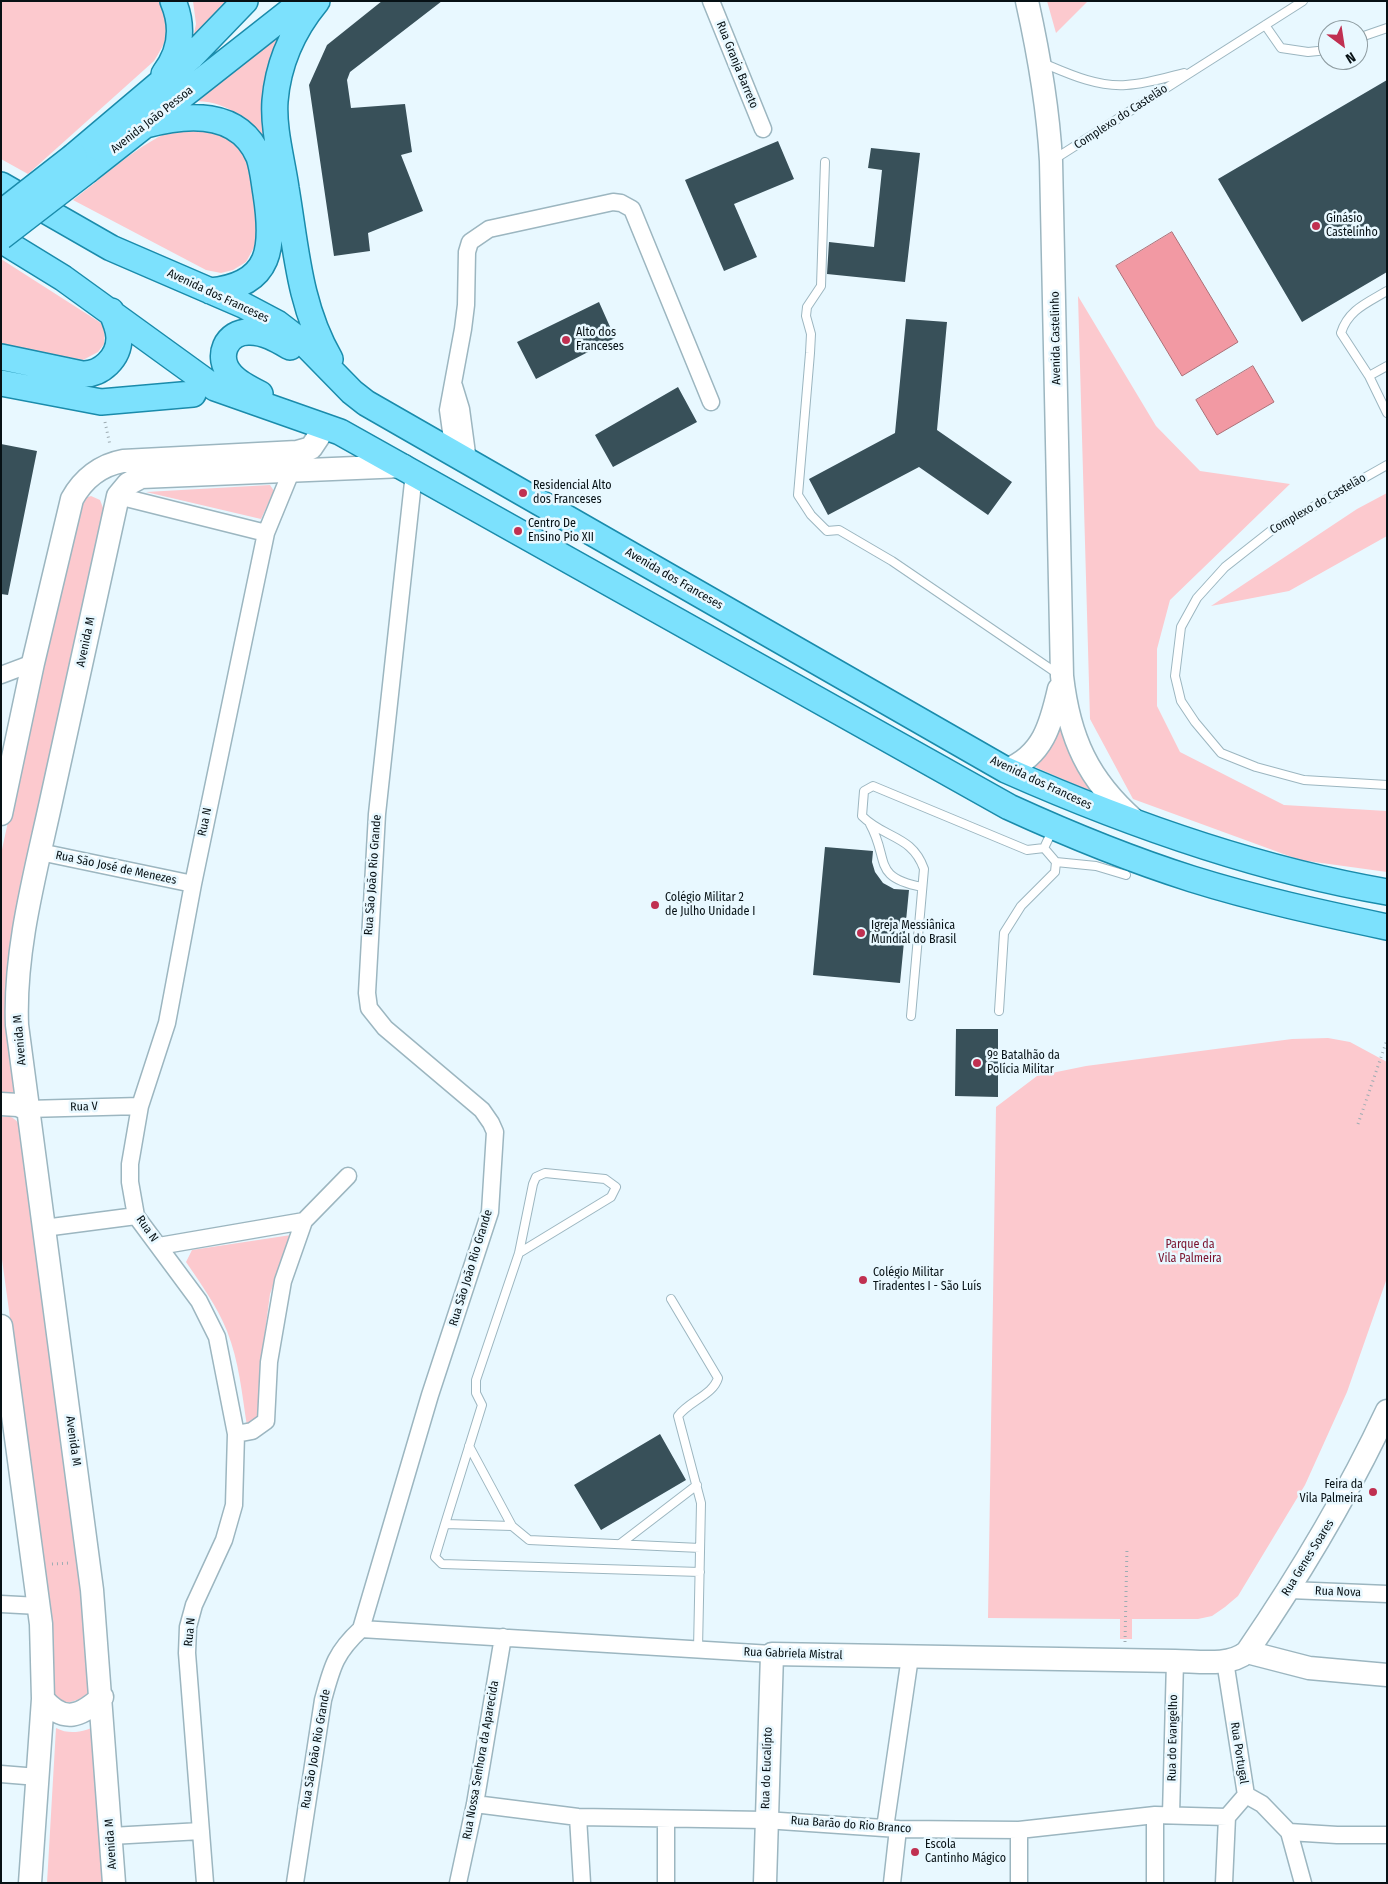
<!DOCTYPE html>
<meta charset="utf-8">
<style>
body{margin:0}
#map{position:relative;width:1388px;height:1884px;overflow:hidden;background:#e8f8ff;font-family:"Fira Sans Condensed",sans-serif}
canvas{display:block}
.frame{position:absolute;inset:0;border:2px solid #071115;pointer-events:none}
.north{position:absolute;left:1318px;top:20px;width:50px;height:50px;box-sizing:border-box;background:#e8f8ff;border:1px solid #8e9ca1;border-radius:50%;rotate:149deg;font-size:14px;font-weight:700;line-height:20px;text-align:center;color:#071115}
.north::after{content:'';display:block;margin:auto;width:18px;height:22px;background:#c03051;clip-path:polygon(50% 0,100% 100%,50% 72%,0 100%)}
</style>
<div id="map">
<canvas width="1388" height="1884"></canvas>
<div class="frame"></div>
<div class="north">N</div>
</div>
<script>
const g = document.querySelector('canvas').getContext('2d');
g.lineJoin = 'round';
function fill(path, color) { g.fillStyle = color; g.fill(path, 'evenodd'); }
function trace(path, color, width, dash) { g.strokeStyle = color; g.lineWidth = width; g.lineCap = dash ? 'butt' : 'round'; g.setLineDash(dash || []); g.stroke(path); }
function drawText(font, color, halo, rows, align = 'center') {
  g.font = font + ' "Fira Sans Condensed",sans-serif'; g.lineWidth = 5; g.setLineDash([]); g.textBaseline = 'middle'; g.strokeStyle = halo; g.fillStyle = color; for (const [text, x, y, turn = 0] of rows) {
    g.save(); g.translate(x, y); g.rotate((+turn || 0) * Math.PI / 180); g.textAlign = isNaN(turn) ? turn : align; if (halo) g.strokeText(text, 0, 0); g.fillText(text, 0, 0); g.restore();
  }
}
fill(new Path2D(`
 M1 1H163C170 32 170 35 154 61L28 174 1 159Z
 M193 1H229L193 38 196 24Z
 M1047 1H1088L1056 33Z
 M285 26 268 149C251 122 231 102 197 101Z
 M191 123 238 140 251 168 258 240 246 262 233 270 221 273 206 270 73 200C111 171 144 138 191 123Z
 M1 259 101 323 105 329 104 344 98 352 83 360 1 345Z
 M1078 296 1156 426 1200 471 1290 484 1170 600 1157 649V706L1180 752 1284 805 1387 811V872L1300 860 1133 799 1090 719Z
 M270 485 274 491 261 519 146 492Z
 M1387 493V536L1289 591 1211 606 1357 509Z
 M91 496 100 500 105 513 7 985 6 1020 14 1096 1 1094V854L77 505 82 499Z
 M1060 720 1094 793 1035 767Z
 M1328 1038 1350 1042 1387 1062V1278L1347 1392 1305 1485 1238 1596 1225 1607 1212 1616 1198 1619H1132V1639H1120V1619L988 1618 996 1107 1037 1076 1086 1066 1292 1039Z
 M1 1117C10 1115 16 1118 20 1126L84 1602 90 1691C79 1702 66 1705 51 1700L49 1603 1 1252Z
 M291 1235 270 1294 265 1332 262 1417 247 1426C242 1394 239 1361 227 1331 217 1306 201 1284 186 1262L192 1250Z
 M101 1724 107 1883H47L56 1728C71 1736 86 1731 101 1724Z`), '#fcc9ce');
const water = new Path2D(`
 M1172 232 1238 342 1182 376 1116 266Z
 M1253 366 1274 402 1217 435 1196 400Z`);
fill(water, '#f299a3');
trace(water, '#ac7078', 1);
fill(new Path2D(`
 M382 1H442L350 72 347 80 351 108 405 104 412 152 401 155 423 211 368 233 370 251 334 256 309 85 327 45Z
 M1387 80V272L1302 322 1218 179Z
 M778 141 794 179 734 204 757 257 724 271 685 180Z
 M871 148 920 153 905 282 827 274 829 242 874 247 882 170 868 168Z
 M599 302 615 338 536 379 517 342Z
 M906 319 947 322 937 430 1012 482 988 515 919 467 828 515 809 479 895 433Z
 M678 387 697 422 613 467 595 435Z
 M1 444 37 451 8 595 1 594Z
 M825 847 873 851 872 862 875 872 883 883 894 889 909 890 900 983 813 975Z
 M956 1029H998V1097L955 1096Z
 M660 1434 686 1480 601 1530 574 1485Z`), '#385059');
const lane = new Path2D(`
 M1265 25 1281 48 1308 52 1328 50
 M1358 38 1387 28
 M1043 63C1069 74 1097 87 1126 85 1146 84 1165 78 1184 73
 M1053 160 1303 1
 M825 162 821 286 807 307 806 316 811 334 810 353 798 495 811 515 827 531 839 530 892 561 1058 674
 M1387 291C1367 303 1348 310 1341 333L1369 376 1387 413
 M1369 376 1387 366
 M1387 465 1272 530 1225 567 1197 598 1181 627 1175 676 1181 701 1195 722 1221 753 1256 767 1304 780 1387 785
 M870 824C890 860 871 877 922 887
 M1044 848 1053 829
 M1056 862 1096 866 1126 875
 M911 1016 924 869C912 835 885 839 862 816L864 791 873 786 1027 850 1044 848 1056 862 1055 872 1021 906 1004 933 999 1011
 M671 1299 718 1378C713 1395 689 1401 678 1416L701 1503 698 1649
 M469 1446 512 1526
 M445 1524 482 1405 476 1393V1380L519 1253 533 1184 536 1177 545 1173 605 1179 616 1187 611 1197 519 1253
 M620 1544 697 1485
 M700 1572 442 1564 435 1557 445 1524 512 1526 529 1540 700 1548`);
const street = new Path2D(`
 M711 1 763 129
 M454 386 461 409 468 461
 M454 453 448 410 463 329 466 305 467 252 470 242 489 229 613 202 621 203 632 209 711 402
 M118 496 266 533
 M1 675 33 663
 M40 852 193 884
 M27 1109 140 1106
 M44 1228 136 1216
 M159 1246 304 1221
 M236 1434 252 1431 266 1421 269 1362 283 1281 304 1221 348 1176
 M1290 1590 1387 1594
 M1 1604 39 1606
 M361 1629 772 1654
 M1225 1661 1246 1795
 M1 1774 38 1777
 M1246 1795 1262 1804 1289 1832 1303 1883
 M475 1804 578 1817 765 1820 898 1829 1019 1830 1155 1815 1227 1817
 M1155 1815V1883
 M1171 1815 1175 1661
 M578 1817 582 1883
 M885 1828 910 1657
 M1019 1830V1883
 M1289 1832 1337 1835H1387
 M111 1836 201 1831
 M205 1883 187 1653 188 1627 194 1605 224 1540 234 1505 236 1434 217 1337 199 1301 136 1216 130 1182V1164L140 1106 167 1023 193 884 266 533 291 472
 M295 1883 323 1700C332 1667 335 1653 361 1629L430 1395 490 1212 495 1132 491 1123 482 1110 385 1028 369 1008 367 993 377 814 414 473
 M458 1883 475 1804 503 1637
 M666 1883V1819
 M892 1883 898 1829
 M1224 1883 1227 1817 1246 1795`);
const secondary = new Path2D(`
 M1027 1C1039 55 1048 106 1051 161L1062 676C1069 738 1088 780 1135 821
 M1006 770C1043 756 1051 724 1059 689
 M1 814 33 663 72 499C83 479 101 465 123 461L297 452 311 448 319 436
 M1 1104 18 1105 27 1109
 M1 1326 41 1624 43 1699 30 1883
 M1247 1652 1309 1668 1387 1675
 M43 1699C64 1724 81 1716 102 1697
 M114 1883 92 1590 17 1025C14 949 36 871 52 797 74 697 96 597 118 496L128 484 141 477 404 466
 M765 1883 772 1654 1175 1661C1197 1661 1229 1667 1247 1652 1301 1573 1346 1498 1387 1411`);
const primary = new Path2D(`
 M317 1C293 30 278 64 275 101 273 129 282 160 286 188 296 247 299 306 330 359
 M164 74C181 52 184 27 173 1
 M146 125C186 114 239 109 259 157 263 169 264 182 266 194 274 246 273 285 210 291
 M74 156 191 57 245 1
 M88 170 303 1
 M1 185 111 248 243 305 277 323 307 346 352 392 366 403 1006 770C1128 824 1255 869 1387 892
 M1 240 63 278 215 388 340 432 1009 807C1068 834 1129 859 1192 879 1256 899 1321 913 1387 927
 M1 357 82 374C101 375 119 358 119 338 119 329 115 320 111 311
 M1 383 101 402 193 394
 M260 394C250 389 238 383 231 375 215 357 226 331 250 332 265 332 278 340 290 347`);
trace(lane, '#9cb6c0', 10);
trace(street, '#9cb6c0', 19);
trace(secondary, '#9cb6c0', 25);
trace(primary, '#1a8bab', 28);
trace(new Path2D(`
 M105 422 110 445
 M1358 1124 1387 1040
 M52 1564 70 1563
 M1125 1642 1127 1547`), '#9eacb2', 3, [1, 4]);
trace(lane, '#fff', 8);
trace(street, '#fff', 16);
trace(secondary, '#fff', 22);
trace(primary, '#7ce1fd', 25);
const primaryBridge = new Path2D(`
 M1 213 74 156
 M1 237 88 170`);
trace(primaryBridge, '#1a8bab', 28, []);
trace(primaryBridge, '#7ce1fd', 25);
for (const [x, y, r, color] of [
 [1316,226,5,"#c03051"],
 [566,340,5,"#c03051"],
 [523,493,5,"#c03051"],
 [518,531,5,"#c03051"],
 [655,905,5,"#c03051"],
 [861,933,5,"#c03051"],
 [977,1063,5,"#c03051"],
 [863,1280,5,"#c03051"],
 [1373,1492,5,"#c03051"],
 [915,1852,5,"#c03051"]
]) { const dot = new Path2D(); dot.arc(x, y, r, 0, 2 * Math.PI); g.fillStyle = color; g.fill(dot); trace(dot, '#e8f8ff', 2); }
drawText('12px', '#071115', '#e8f8ff', [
 ["Rua Granja Barreto",737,65,68],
 ["Complexo do Castelão",1121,117,-33],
 ["Avenida João Pessoa",152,120,-38],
 ["Avenida dos Franceses",218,296,25],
 ["Avenida Castelinho",1056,338,-91],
 ["Complexo do Castelão",1318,504,-30],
 ["Avenida dos Franceses",674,579,30],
 ["Avenida M",86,642,-78],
 ["Avenida dos Franceses",1041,783,25],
 ["Rua N",205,822,-78],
 ["Rua São José de Menezes",116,868,12],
 ["Rua São João Rio Grande",373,875,-86],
 ["Avenida M",20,1040,-95],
 ["Rua V",84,1107,-2],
 ["Rua N",147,1229,55],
 ["Rua São João Rio Grande",471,1268,-73],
 ["Avenida M",73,1441,82],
 ["Rua Genes Soares",1308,1558,-58],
 ["Rua Nova",1338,1592,2],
 ["Rua N",190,1632,-84],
 ["Rua Gabriela Mistral",793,1654,2],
 ["Rua do Evangelho",1173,1738,-89],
 ["Rua São João Rio Grande",316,1749,-80],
 ["Rua Portugal",1239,1753,81],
 ["Rua Nossa Senhora da Aparecida",481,1760,-80],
 ["Rua do Eucalípto",767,1768,-88],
 ["Rua Barão do Rio Branco",851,1825,4],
 ["Avenida M",111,1844,-94]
]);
drawText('12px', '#071115', '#e8f8ff', [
 ["Ginásio",1326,219],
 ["Castelinho",1326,233],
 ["Alto dos",576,333],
 ["Franceses",576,347],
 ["Residencial Alto",533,486],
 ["dos Franceses",533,500],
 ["Centro De",528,524],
 ["Ensino Pio XII",528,538],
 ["Colégio Militar 2",665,898],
 ["de Julho Unidade I",665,912],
 ["Igreja Messiânica",871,926],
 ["Mundial do Brasil",871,940],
 ["9º Batalhão da",987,1056],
 ["Polícia Militar",987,1070],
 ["Colégio Militar",873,1273],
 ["Tiradentes I - São Luís",873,1287],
 ["Feira da",1363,1485,"right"],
 ["Vila Palmeira",1363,1499,"right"],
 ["Escola",925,1845],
 ["Cantinho Mágico",925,1859]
], 'left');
drawText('12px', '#7b132e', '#e8f8ff', [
 ["Parque da",1190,1245],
 ["Vila Palmeira",1190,1259]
]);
</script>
